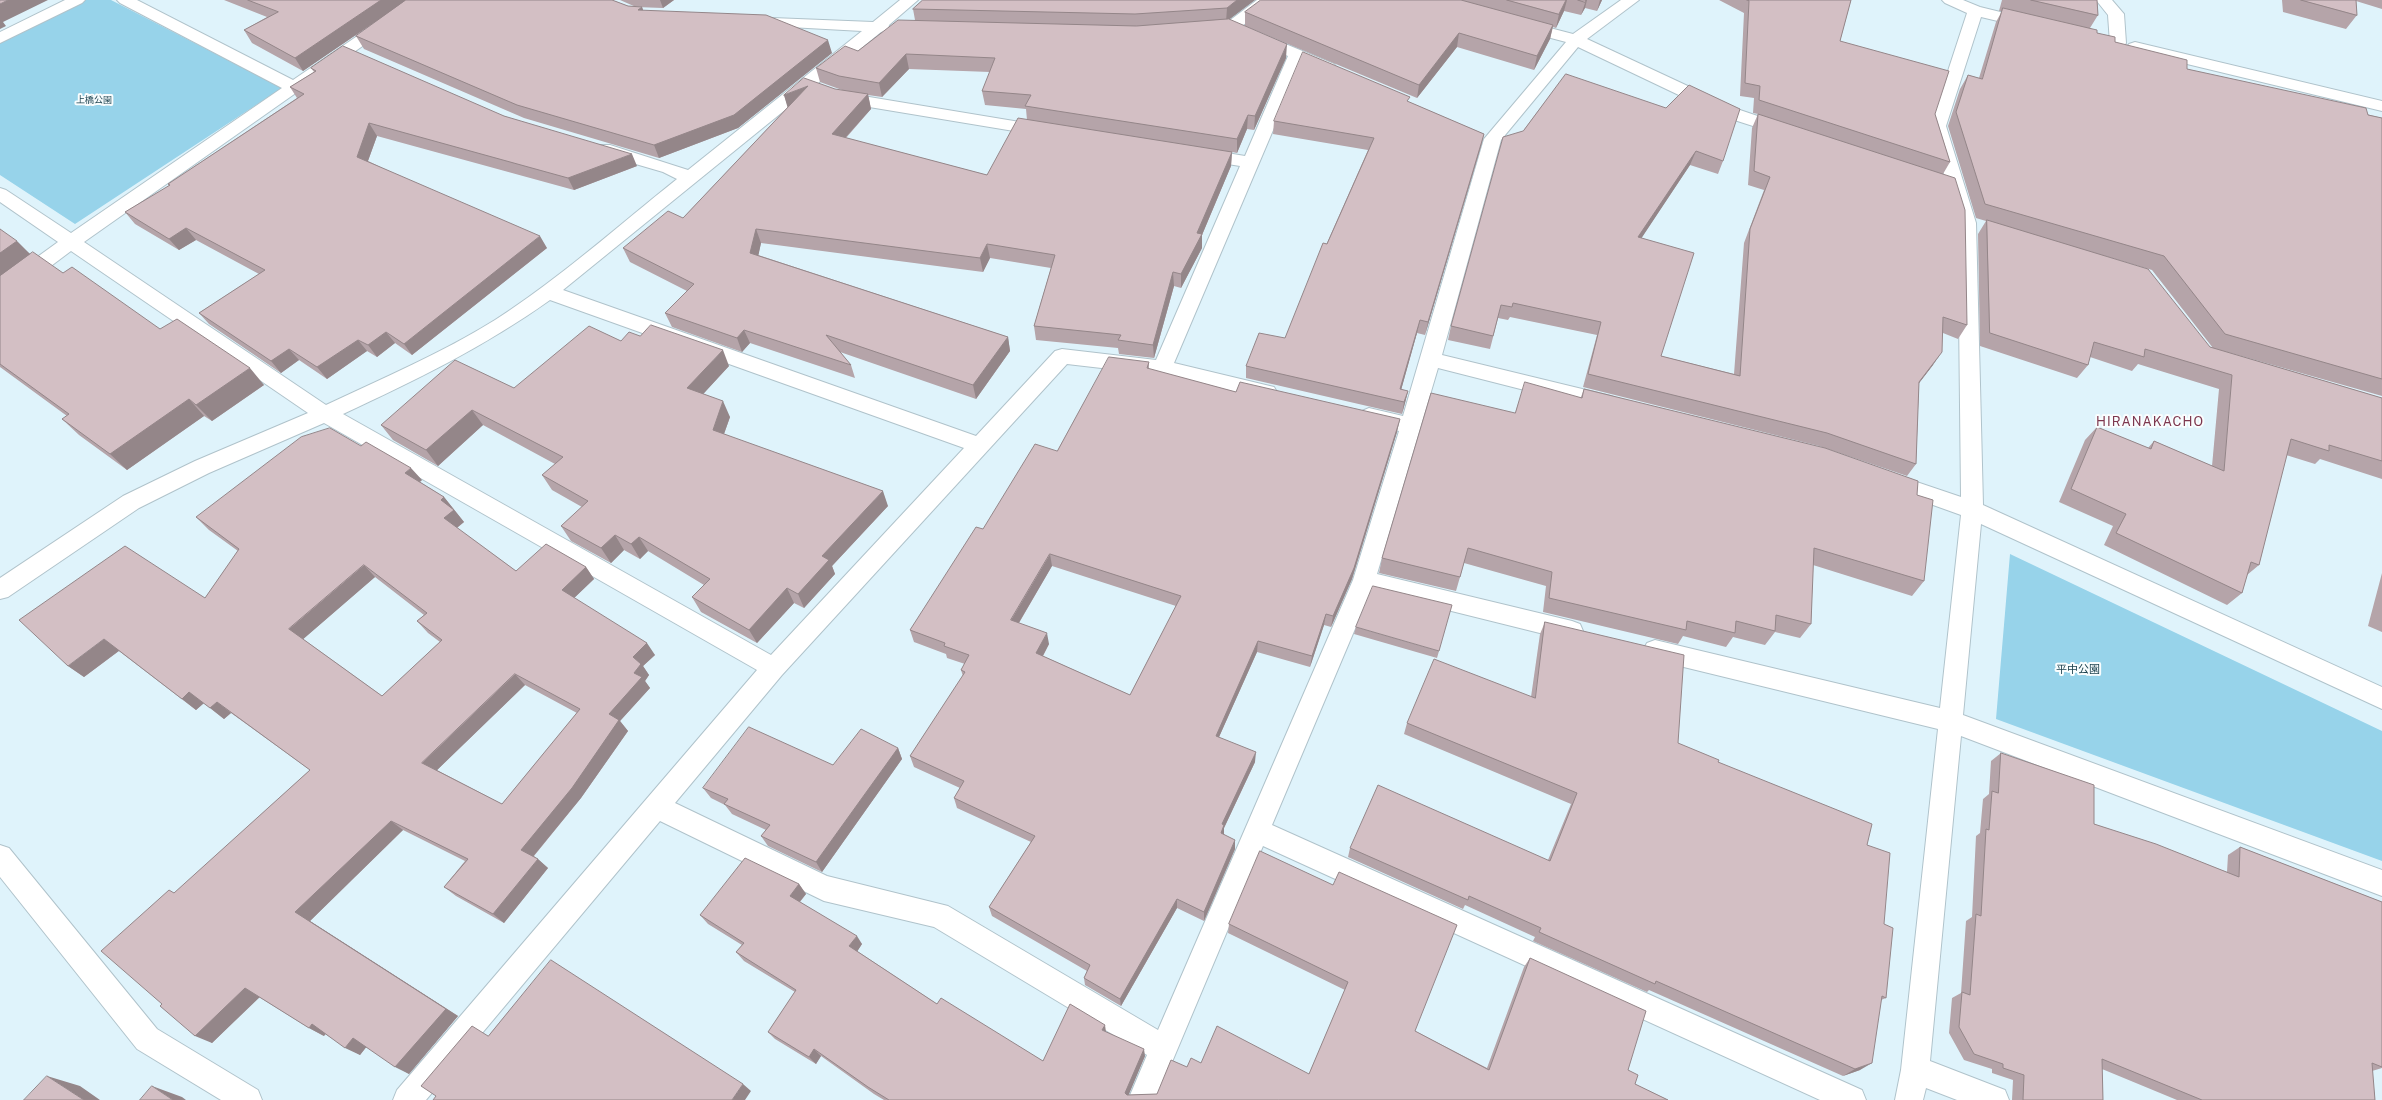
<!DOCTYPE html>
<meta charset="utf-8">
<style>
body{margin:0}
canvas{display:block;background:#dff3fb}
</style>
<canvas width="2382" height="1100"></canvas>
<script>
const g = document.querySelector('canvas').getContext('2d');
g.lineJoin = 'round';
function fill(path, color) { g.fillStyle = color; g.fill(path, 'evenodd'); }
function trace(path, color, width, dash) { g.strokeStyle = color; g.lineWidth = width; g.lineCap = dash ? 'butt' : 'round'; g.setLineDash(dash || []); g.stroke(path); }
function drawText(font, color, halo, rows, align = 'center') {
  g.font = font + ' "Public Sans","Noto Sans JP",sans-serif'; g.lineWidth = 4; g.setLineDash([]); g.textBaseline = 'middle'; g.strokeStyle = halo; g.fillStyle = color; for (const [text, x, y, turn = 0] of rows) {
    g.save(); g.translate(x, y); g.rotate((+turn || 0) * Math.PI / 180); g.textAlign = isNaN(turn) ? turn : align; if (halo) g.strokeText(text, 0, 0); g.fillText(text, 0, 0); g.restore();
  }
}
fill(new Path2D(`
 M84 0H111L282 88 75 224 0 175V42Z
 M2010 554 2382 731V861L1996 719Z`), '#97d3ea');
const minor = new Path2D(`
 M65 0H85L82 3 0 43V32Z
 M117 0H137L293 80 410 0H428L84 242 326 405C383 378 442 353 495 320 559 279 618 226 677 179L663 172 598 153 595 149 598 145H610L688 170 862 31 753 25 747 23 745 20 747 17 873 22 900 0H918L889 25 888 30 881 32 563 290 976 436 1055 351 1062 349 1156 360 1240 166 1197 159 1194 155 1197 151 1203 149 1245 156 1288 56 1254 42 1252 39 1254 36H1266L1334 64 1336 67 1334 70H1322L1302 62 1174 363 1274 387 1277 392 1274 397 1267 400 1162 375 1067 364 782 675 675 803 827 876 948 906 1158 1030 1353 580 1399 431 1362 421 1359 416 1362 411 1369 408 1403 416 1484 139 1566 42 1517 29 1515 26 1517 23 1523 21 1573 34 1621 0H1639L1587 39 1737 109 1790 127 1792 131 1790 135 1784 136 1725 117 1578 47 1501 140 1442 355 1611 396 1618 399 1621 404 1618 409 1611 412 1438 368 1377 574 1572 621 1580 624 1583 631 1580 638 1572 641 1371 591 1272 825 1862 1090 1866 1100H1820L1263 846 1156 1100H1128L1147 1055 934 927 824 901 660 821 426 1100H393L397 1090 757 670 324 423 209 473 139 508 8 597 0 599V578L123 496 195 461 308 413 71 251 7 299 0 301V284L58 242 0 202V188L6 190 71 233 282 88 120 3ZM550 300 964 448 771 655 343 414C416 380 484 347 550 300Z
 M1257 0H1275L1237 30H1225L1223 27 1225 24Z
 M1942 0H1963L1980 7 2033 20 2035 23 2033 26 2027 28 1981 17 1946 126 1976 223 1983 505 2382 687V709L1981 524 1963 715 2382 870V896L1961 736 1930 1061 2005 1090 2009 1100H1957L1926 1088 1923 1100H1895L1901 1070 1938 729 1655 660 1647 657 1643 650 1647 643 1655 640 1940 708 1961 515 1883 487 1879 481 1883 475 1890 473 1961 497 1958 223 1930 126 1967 13 1945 3Z
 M2096 0H2112L2124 14 2126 43 2124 46H2112L2110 43 2108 15Z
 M2135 42 2382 101V111L2129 50 2127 47 2129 44Z
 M839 92 1044 126 1050 127 1052 131 1050 135 1044 136 833 101 831 97 833 93Z
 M0 845 9 848 157 1029 258 1090 262 1100H221L137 1049 0 877Z`);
trace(minor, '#b0c3cb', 2);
fill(minor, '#fff');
fill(new Path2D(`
 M224 0H612L628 6 642 7 643 11 832 53 738 128 659 158 524 118 364 49 356 36 378 20 303 71 252 43 244 30 267 17Z
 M620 0H674L663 8 636 7Z
 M923 0H1255L1229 19 1286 58 1254 130 1247 129 1237 153 1232 152 1231 166 1202 235V248L1181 288 1174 286 1154 358 1119 354 1118 348 1036 340 1034 326 1051 268 990 258 983 272 761 243 758 255 1008 337 1010 351 976 399 840 352 851 365 855 378 750 343 742 352 672 327 665 313 687 291 630 262 623 248 683 218 788 107 784 95 842 90 820 82 816 68 858 51 915 20 913 9ZM909 69 990 72 982 91 985 105 1026 109 1027 120 987 175 846 138 871 109 868 95 882 97Z
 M1261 0H1602L1597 11 1585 8 1581 15 1564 11 1556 28 1553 27 1550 39 1534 70 1457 47 1417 98 1245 26V12Z
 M1719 0H1851L1840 41 1935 114 1950 162 1943 174 1967 325 1958 339 1943 333 1933 365 1919 383 1916 464 1907 476 1819 446 1583 387 1597 335 1510 317 1508 320 1498 318 1490 349 1448 340 1451 326 1523 131 1566 74 1723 161 1718 174 1690 165 1641 238 1661 356 1734 374 1744 243 1764 190 1748 185 1752 128 1758 114 1753 113 1754 98 1740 96 1744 13Z
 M2002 0H2097L2098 15 2090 28 2097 33 2115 42 2187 69 2382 118V396L2213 348 2152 270 2105 256 2210 347 2382 398V479L2320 459 2315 464 2286 455 2259 565 2247 575 2242 593 2227 605 2104 545 2113 526 2059 502 2085 440 2097 427 2148 448 2154 441 2212 466 2219 389 2138 364 2132 371 2090 357 2088 365 2077 378 1980 346 1978 234 1986 221 1976 218 1948 126 1960 89 1968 75 1979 78 1996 22 2002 11H1999Z
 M2282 0H2382V9L2356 1 2357 15 2346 29 2283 12Z
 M311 68 504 116 637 166 574 190 377 136 368 161 547 248 412 355 395 343 377 357 367 351 327 379 299 360 281 373 209 324 199 313 259 274 196 240 179 250 135 224 125 212 169 186 168 184 297 98 290 87 314 72Z
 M1409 102 1484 134 1481 146 1425 335 1417 333 1401 390 1408 391 1405 403 1402 414 1246 378V366L1285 338 1368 150 1273 134 1274 121Z
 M0 229 30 254 160 329 264 385 212 421 204 416 127 470 79 435 62 419 67 416 0 367Z
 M640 336 729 366 703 394 730 417 724 434 888 506 832 566 835 574 804 608 794 603 757 643 701 612 692 597 704 585 648 551 640 559 624 550 611 563 571 541 561 526 582 507 552 490 542 475 555 464 483 425 438 466 393 440 381 425 514 388 621 341Z
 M1149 362V369L1236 392 1397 432 1352 579 1331 627 1324 625 1310 667 1257 652 1219 737 1255 762 1224 828V834L1235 849 1204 921 1177 908 1121 1006 1085 985 1084 978 1087 971 992 916 989 907 1031 842 957 808 954 798 960 788 914 767 910 756 963 676 961 670 965 664 947 658 946 654 914 642 910 630 983 529 1057 451ZM1052 566 1176 606 1130 695 1043 656 1049 644 1019 623Z
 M1584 389 1917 495 1924 581 1912 596 1813 565 1811 624 1800 638 1775 632 1765 645 1733 637 1726 647 1683 636 1678 644 1543 612 1546 586 1464 563 1456 591 1379 573 1382 558 1515 413 1581 397Z
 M422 480 420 482 444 497 464 522 457 528 516 571 586 567 594 579 574 598 655 655 643 666 649 675 645 681 650 688 620 721 628 731 581 798 534 856 548 868 504 923 456 896 444 887 465 861 403 830 310 921 458 1016 409 1074 366 1047 360 1055 325 1034 324 1036 309 1028 259 997 212 1043 162 1004 175 893 310 770 231 713 224 719 204 703 196 710 119 651 84 677 68 666 205 598 238 551 209 530 196 517ZM375 577 424 615 417 621 428 633 440 642 382 696 303 639ZM525 685 577 713 502 804 437 770Z
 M2382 573V632L2368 626Z
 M1545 622 1678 743 1718 762 1867 845 1884 924 1886 998 1881 1000 1860 1070 1843 1076 1649 990 1647 992 1533 941 1535 937 1465 905 1463 909 1348 857 1350 848 1548 860 1571 804 1404 734 1407 723 1531 697 1540 634Z
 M1356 627 1439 651 1437 658 1354 634Z
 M898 748 902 759 822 872 768 846 761 836 766 830 732 814 725 805 711 798 703 788 833 765Z
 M2001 753 2094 824 2227 872 2228 855 2240 847 2382 902V1068L2372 1071 2375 1100H2177L2102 1069 2103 1100H2012L2013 1080 1992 1073V1069L1964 1060 1949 1033 1952 998 1961 993 1966 921 1972 917 1976 836 1980 833 1983 799 1989 794 1991 761Z
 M1260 851 1415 1031 1487 1068 1524 967 1530 958 1628 1070 1635 1084 1668 1100H884L874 1094 821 1056 816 1064 775 1039 768 1032 795 992 744 961 736 952 742 945 708 924 700 915 799 884 806 894 800 902 862 944 857 951 937 1004 1043 1061 1106 1032 1145 1056 1128 1095 1157 1094 1187 1067 1201 1063 1309 1074 1345 990 1228 933 1229 924Z`), '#b5a4a9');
fill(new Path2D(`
 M8 0H48L3 22 6 26 0 29V4Z
 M381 0H407L303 71 295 58Z
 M660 0H674L663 8Z
 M1237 0H1255L1226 22 1227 8Z
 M1566 0H1567L1564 11 1556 28 1559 14Z
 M1586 0H1587L1585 8 1581 15Z
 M1600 0H1602L1597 11Z
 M642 7 647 20 638 10Z
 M1553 25 1550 39 1534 70 1537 56Z
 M1459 33 1457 47 1417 98 1419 85Z
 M828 40 832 53 738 128 659 158 654 145Z
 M1287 44 1286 58 1254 130 1255 116Z
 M906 54 909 69 882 97 879 83Z
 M808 86 788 109 784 95Z
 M868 94 871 109 836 148 832 134Z
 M1248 115 1247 129 1237 153V139Z
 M369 123 377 136 365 169 357 157Z
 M1484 134 1481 146 1425 335 1428 322Z
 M1696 151 1690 165 1633 251 1638 237Z
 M1232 152 1231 166 1202 235V248L1181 288V274L1197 233Z
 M632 154 637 166 574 190 568 178Z
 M186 228 196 240 179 250 169 239Z
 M756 229 761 243 756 267 750 253Z
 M540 236 547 248 412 355 404 344Z
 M17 241 34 258 0 282V253Z
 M987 244 990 258 983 272 980 258Z
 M1173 272 1174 286 1154 358 1153 345Z
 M1420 320 1417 333 1398 401 1400 389Z
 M744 330 750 343 742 352 737 338Z
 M386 332 395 343 377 357 368 345Z
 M1008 337 1010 351 976 399 973 385Z
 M358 340 367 351 327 379 317 367Z
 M289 349 299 360 281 373 271 361Z
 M723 350 729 366 694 404 687 388Z
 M1942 352 1933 365 1910 395 1919 382Z
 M250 368 264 385 212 421 196 405Z
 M1408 391 1405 403 1402 414 1404 402Z
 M189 399 204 416 127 470 110 454Z
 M723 401 730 417 720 445 713 430Z
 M472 410 483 425 438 466 426 450Z
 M1400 419 1397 432 1352 579 1331 627 1333 616Z
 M411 468 422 480 415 486 405 473Z
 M883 491 888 506 832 566 835 574 804 608 798 594 822 556Z
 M444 497 464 522 454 530 444 518 441 500Z
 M615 535 624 550 611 563 601 548Z
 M639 537 648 551 640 559 631 544Z
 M1050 554 1052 566 1014 631 1011 620Z
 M364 565 375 577 301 641 289 629Z
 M586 567 594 579 570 602 562 590Z
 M787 588 794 603 757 643 749 630Z
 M1326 614 1324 625 1310 667 1312 656Z
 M1047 633 1049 644 1038 665 1036 653Z
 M104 639 120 650 84 677 68 666Z
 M1258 641 1257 652 1215 746 1216 736Z
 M647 643 655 655 643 666 649 675 645 681 650 688 620 721 628 731 581 798 531 859 521 850 609 714 634 673 633 657Z
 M515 674 525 685 434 773 422 763Z
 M189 692 204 703 196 710 182 699Z
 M217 702 231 713 224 719 210 708Z
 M898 748 902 759 822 872 816 862Z
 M1256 752 1255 762 1224 828V835L1220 842 1222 824Z
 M391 821 403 830 310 921 458 1016 409 1074 395 1067 295 912Z
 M1235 840V849L1204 921V912Z
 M538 859 548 868 504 923 493 914Z
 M799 884 806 894 797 905 790 896Z
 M1177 899V908L1121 1006 1120 999Z
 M857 936 862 944 855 955 849 946Z
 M245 988 261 996 212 1043 195 1036Z
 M312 1024 327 1032 324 1036 309 1028Z
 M1105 1025 1106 1032 1102 1030Z
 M353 1038 368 1045 360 1055 345 1048Z
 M814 1049 821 1056 816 1064 809 1057Z
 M1144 1049 1145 1056 1127 1099 1125 1093Z
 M1872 1063 1860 1070 1843 1076 1855 1069Z
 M47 1076 80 1086 100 1100H84Z
 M743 1084 751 1091 745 1100H732Z
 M152 1086 182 1097 186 1100H173Z`), '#948689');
const building = new Path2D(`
 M0 0H8L0 4Z
 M248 0H381L295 58 244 30 278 12Z
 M406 0H612L628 6 642 7 638 10 766 15 828 40 734 115 654 145 517 105 356 36Z
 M923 0H1237L1227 8 1135 14 913 9Z
 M1261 0H1461L1553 25 1537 56 1459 33 1419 85 1245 12Z
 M1507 0H1566L1559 14Z
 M1578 0H1586L1585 2Z
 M1747 0H1851L1840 41 1949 71 1935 114 1950 162 1759 100 1760 86 1745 83 1749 1Z
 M2031 0H2097L2098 15Z
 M2301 0H2356L2357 15Z
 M2003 8 2097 30V33L2115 37V42L2187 60V69L2366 108 2368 115 2382 118V379L2225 334 2164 256 1985 204 1956 112 1968 75 1982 79Z
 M1229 19 1287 44 1255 116 1248 115 1237 139 1025 106 1031 95 982 91 995 58 906 54 879 83 839 76 816 68 845 46 858 51 898 20 1136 26Z
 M343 46 504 116 632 154 568 178 369 123 357 157 540 236 404 344 386 332 368 345 358 340 317 367 289 349 271 361 199 313 265 270 186 228 169 239 125 212 170 185 168 184 304 94 290 87 316 71 311 68Z
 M1303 52 1410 97 1407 101 1484 134 1428 322 1420 320 1400 389 1408 391 1404 402 1246 366 1259 333 1285 338 1323 243 1327 244 1374 138 1274 121Z
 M1566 74 1666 108 1689 85 1740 109 1723 161 1696 151 1638 237 1694 253 1661 356 1740 376 1750 229 1770 177 1754 171 1758 114 1955 178 1965 210 1967 325 1943 317 1942 352 1919 382 1916 464 1827 433 1588 374 1601 322 1513 303 1512 307 1501 305 1493 336 1451 326 1503 137 1523 131Z
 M804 78 835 89 868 94 832 134 987 175 1018 118 1232 152 1197 233 1202 234 1181 274 1173 272 1153 345 1118 340 1121 335 1034 326 1055 255 987 244 980 258 756 229 750 253 1008 337 973 385 826 335 851 365 744 330 737 338 665 313 694 284 623 248 668 211 683 218 808 86 784 95Z
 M1987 220 2148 269 2210 347 2382 398V461L2329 445V451L2291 439 2259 565 2251 562 2242 593 2116 533 2126 514 2071 489 2097 427 2151 449 2154 441 2224 471 2232 375 2145 349 2144 357 2094 342 2088 365 1990 333Z
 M0 229 17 241 0 253Z
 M33 252 63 273 72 267 160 329 177 319 250 368 196 405 189 399 110 454 62 419 69 414 0 364V276Z
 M651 325 723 350 687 388 723 401 713 430 883 491 822 556 829 560 798 594 787 588 749 630 692 597 710 579 639 537 631 544 615 535 601 548 561 526 588 501 542 475 563 457 472 410 426 450 381 425 455 360 514 388 589 326 621 341 629 332 640 336Z
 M1109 357 1149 362 1147 368 1236 392 1240 382 1400 419 1354 568 1333 616 1326 614 1312 656 1258 641 1216 736 1256 752 1222 824 1224 825 1221 833 1235 840 1204 912 1177 899 1120 999 1084 978 1090 965 989 907 1035 836 954 798 964 781 910 756 965 672 961 670 969 655 944 646 945 643 910 630 976 527 983 529 1035 444 1057 451ZM1050 554 1181 596 1130 695 1036 653 1047 633 1011 620Z
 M1525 382 1582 398 1584 389 1825 448 1918 481 1917 495 1933 500 1924 581 1814 548 1811 624 1776 615 1775 631 1736 621 1735 633 1687 621 1686 630 1549 598 1552 572 1468 548 1460 577 1382 558 1431 393 1515 413Z
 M330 428 361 446 366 442 411 468 405 473 444 497 441 500 454 510 444 518 516 571 546 544 586 567 562 590 647 643 633 657 641 664 634 673 642 677 609 714 619 720 572 788 521 850 538 859 493 914 444 887 468 859 391 821 295 912 446 1009 395 1067 353 1038 345 1048 312 1024 309 1028 245 988 195 1036 160 1006 162 1004 101 951 169 890 174 893 310 770 217 702 210 708 189 692 182 699 104 639 68 666 19 620 125 546 205 598 239 549 196 517 301 437ZM364 565 427 613 417 621 442 640 382 696 289 629ZM515 674 580 709 502 804 422 763Z
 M1373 586 1452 605 1439 651 1356 627Z
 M1545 622 1684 655 1678 743 1719 760 1718 762 1872 824 1867 845 1890 853 1884 924 1893 928 1886 998 1882 996 1872 1063 1855 1069 1656 981 1655 984 1539 932 1541 928 1469 896 1468 900 1350 848 1378 785 1550 861 1577 793 1407 723 1434 659 1535 698Z
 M749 727 833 765 861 729 898 748 816 862 761 836 770 825 724 804 728 799 703 788Z
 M2001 753 2094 785V824L2156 844 2239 877 2240 847 2382 902V1067L2372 1063 2375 1100H2202L2102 1059 2103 1100H2023L2024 1075 2003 1068V1064L1974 1054 1959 1027 1962 992 1970 995 1976 914 1981 916 1986 829 1989 830 1992 791 1998 793Z
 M1260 851 1333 885 1339 872 1457 925 1415 1031 1489 1070 1530 958 1646 1011 1628 1070 1638 1075 1635 1084 1668 1100H889L868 1087 814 1049 809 1057 768 1032 796 990 736 952 744 943 700 915 745 858 799 884 790 896 857 936 849 946 937 1004 941 998 1043 1061 1070 1004 1105 1025 1102 1030 1144 1049 1125 1093 1127 1095 1157 1094 1171 1060 1187 1067 1191 1058 1201 1063 1217 1026 1309 1074 1348 982 1229 924Z
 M551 960 743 1084 732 1100H433L436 1096 421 1086 472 1026 488 1036Z
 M47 1076 84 1100H24Z
 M152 1086 173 1100H140Z`);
fill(building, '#d3bfc4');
trace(building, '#948689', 1);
drawText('9px', '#1c424f', '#f9fdfe', [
 ["上橋公園",94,100]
]);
drawText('11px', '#1c424f', '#f9fdfe', [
 ["平中公園",2078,670]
]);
g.letterSpacing = '1px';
drawText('13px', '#7d374e', '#f9fdfe', [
 ["HIRANAKACHO",2150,422]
]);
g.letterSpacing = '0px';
</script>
